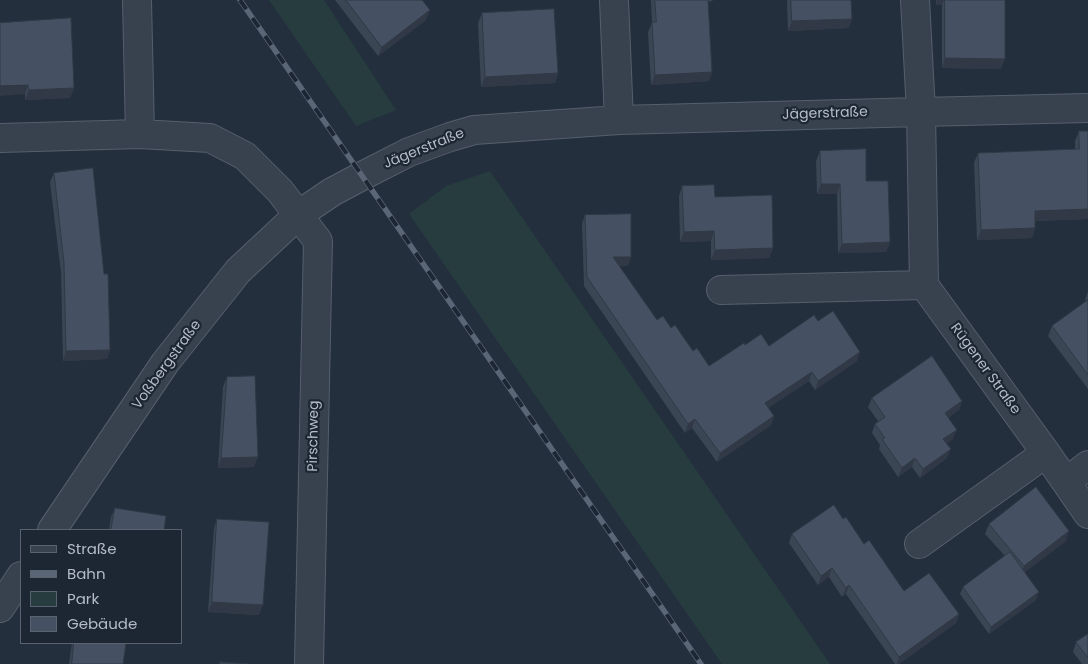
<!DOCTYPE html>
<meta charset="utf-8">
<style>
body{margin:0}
#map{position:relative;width:1088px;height:664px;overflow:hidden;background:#242f3e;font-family:Poppins,sans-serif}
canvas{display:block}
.legend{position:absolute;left:20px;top:529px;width:162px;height:115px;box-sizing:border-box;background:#1d2633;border:1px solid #59626f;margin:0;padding:6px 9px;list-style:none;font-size:15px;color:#b4bcc9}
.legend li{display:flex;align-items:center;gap:10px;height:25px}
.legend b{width:25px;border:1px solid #59626f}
</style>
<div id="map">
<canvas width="1088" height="664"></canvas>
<ul class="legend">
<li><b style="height:6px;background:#38414e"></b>Straße</li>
<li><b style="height:6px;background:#5a6575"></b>Bahn</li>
<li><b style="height:14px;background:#263c3f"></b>Park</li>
<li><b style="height:14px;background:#455162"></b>Gebäude</li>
</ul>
</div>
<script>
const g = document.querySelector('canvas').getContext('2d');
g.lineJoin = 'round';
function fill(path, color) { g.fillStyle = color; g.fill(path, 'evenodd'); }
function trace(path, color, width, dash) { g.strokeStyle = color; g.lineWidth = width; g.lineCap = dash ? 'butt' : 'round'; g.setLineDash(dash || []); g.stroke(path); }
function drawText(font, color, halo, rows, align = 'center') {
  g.font = font + ' Poppins,sans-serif'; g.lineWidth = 4.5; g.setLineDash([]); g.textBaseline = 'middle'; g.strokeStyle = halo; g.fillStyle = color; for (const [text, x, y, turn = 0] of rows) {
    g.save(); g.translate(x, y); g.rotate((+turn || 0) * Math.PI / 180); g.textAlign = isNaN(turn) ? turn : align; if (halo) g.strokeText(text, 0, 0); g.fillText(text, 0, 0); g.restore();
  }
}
fill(new Path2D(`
 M269 0H324L396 110 356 126Z
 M490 171 830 664H722L409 214 446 186Z`), '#263c3f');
const minor = new Path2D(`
 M137 0 140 134
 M614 0 619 120
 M915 0 921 112 924 285 1046 453 1088 514
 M0 138 140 134 210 138 245 156 280 191 318 241 309 664
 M721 290 924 285
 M1066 482 1088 465
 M52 530 165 363 238 271 298 215 332 192 362 176 409 152 450 137 474 130 619 120 921 112 1088 108
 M919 544 1046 453
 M0 608 21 576`);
trace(minor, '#565f6c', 30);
trace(minor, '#38414e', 28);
const rail = new Path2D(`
 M240 0 701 664`);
trace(rail, '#5a6575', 5.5);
trace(rail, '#1d2633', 4, [11]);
fill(new Path2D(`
 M335 0H422L426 20 378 56Z
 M651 0H713L712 1 708 2 712 72 709 81 651 85 648 32 652 23Z
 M787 0H851L849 28 788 31Z
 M936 0H1005L1001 69 942 68V5H936Z
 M482 13 558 73 555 83 481 87 478 23Z
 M0 23 74 88 70 98 25 100V94Z
 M1079 131 1088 219 1035 221V228L1032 238 977 240 974 163 978 153 1075 149V141Z
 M820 151 866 181 890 242 886 252 838 253 837 194H817L816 161Z
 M54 173 110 350 107 359 63 361 61 273 50 182Z
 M682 186 715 197 773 248 769 258 711 260V241L680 242 679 196Z
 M585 215 628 266H619L657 320 671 328 693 351 709 366 745 345 769 346 818 321 857 361 815 390 809 381 768 408 774 416 771 425 717 462 692 428 685 433 584 286 582 224Z
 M1088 291V389L1048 336 1052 326 1086 301 1085 300Z
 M227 377 254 467 218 468 223 387Z
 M872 398 962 401 959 410 948 418 953 439 947 443V458L920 478 912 467 898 477 879 449 880 445 872 433 875 424 878 421 868 407Z
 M115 508 164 530H109L111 517Z
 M217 519 259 615 208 612 214 528Z
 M843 519 904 591 959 614 956 623 899 664H895L846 594 842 597 829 577 818 585 789 543 792 534Z
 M989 524 1066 541 1025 572 1036 600 989 634 960 594 963 587 1005 556 985 534Z
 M1088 634V664H1082L1073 652 1076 642Z
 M72 643H126L123 664H69Z`), '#3b4654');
fill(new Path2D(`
 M937 0H944L942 5H936Z
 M430 10 426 20 378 56 382 47Z
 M852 19 849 28 788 31 792 21Z
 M945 58 1005 59 1001 69 942 68Z
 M712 72 709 81 651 85 655 75Z
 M558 73 555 83 481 87 485 77Z
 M28 85 25 94 0 96V86Z
 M74 88 70 98 25 100 29 90Z
 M821 184H840L837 194H817Z
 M1088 209V219L1031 221 1035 211Z
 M1035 228 1032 238 977 240 981 230Z
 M714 231 711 241 680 242 684 232Z
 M890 242 886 252 838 253 842 244Z
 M773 248 769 258 711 260 715 250Z
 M613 257H631L628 266H610Z
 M110 350 107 359 63 361 66 351Z
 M860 352 857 361 815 390 818 381Z
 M812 372 809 381 762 412 765 403Z
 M962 401 959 410 942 422 945 413Z
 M774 416 771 425 717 462 720 453Z
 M695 419 692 428 685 433 688 424Z
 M957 430 953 439 940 448 943 439Z
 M951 449 947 458 920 478 923 469Z
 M258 457 254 467 218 468 221 458Z
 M915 458 912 467 898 477 902 468Z
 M1069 531 1066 541 1021 575 1024 566Z
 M832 568 829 577 818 585 821 576Z
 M849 585 846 594 842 597 846 588Z
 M1039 592 1036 600 989 634 991 627Z
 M212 602 263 605 259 615 208 612Z
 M959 614 956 623 899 664H897L899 657Z`), '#303945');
const building = new Path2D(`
 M346 0H422L430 10 382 47Z
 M655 0H708L712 72 655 75 652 22H656Z
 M791 0H851L852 19 792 21Z
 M945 0H1005V59L945 58Z
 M554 9 558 73 485 77 482 13Z
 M71 18 74 88 29 90 28 85 0 86V23Z
 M1079 131H1088V209L1035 211V228L981 230 978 153 1079 149Z
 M866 149V181H888L890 242 842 244 840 184H821L820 151Z
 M93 168 104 274H108L110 350 66 351 64 263 54 173Z
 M714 185 715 197 772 195 773 248 715 250 714 231 684 232 682 186Z
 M631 214V257H613L657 320 663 316 671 328 675 325 693 351 697 348 709 366 744 343 745 345 761 334 769 346 814 315 818 321 833 311 860 352 818 381 812 372 765 403 774 416 720 453 695 419 688 424 587 277 585 215Z
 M1088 300V375L1052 326Z
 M932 356 962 401 945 413 957 430 943 439 951 449 923 469 915 458 902 468 882 439 885 438 875 424 885 417 872 398Z
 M255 376 258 457 221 458 227 377Z
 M1036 487 1069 531 1024 566 989 524Z
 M834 505 843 519 846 517 864 544 869 540 904 591 929 573 959 614 899 657 849 585 846 588 832 568 821 576 792 534Z
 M115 508 166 516 164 530H111Z
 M217 519 269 522 263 605 212 602Z
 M1010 552 1039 592 991 627 963 587Z
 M1088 634V658L1076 642Z
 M74 643H126L123 664H72Z
 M220 662 249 664H220Z`);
fill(building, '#455162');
trace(building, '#303945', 1);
drawText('14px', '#b4bcc9', '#1d2633', [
 ["Jägerstraße",825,114,-2],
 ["Jägerstraße",424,149,-22],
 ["Voßbergstraße",167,365,-54],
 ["Rügener Straße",985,369,54],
 ["Pirschweg",314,436,-89]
]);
</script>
